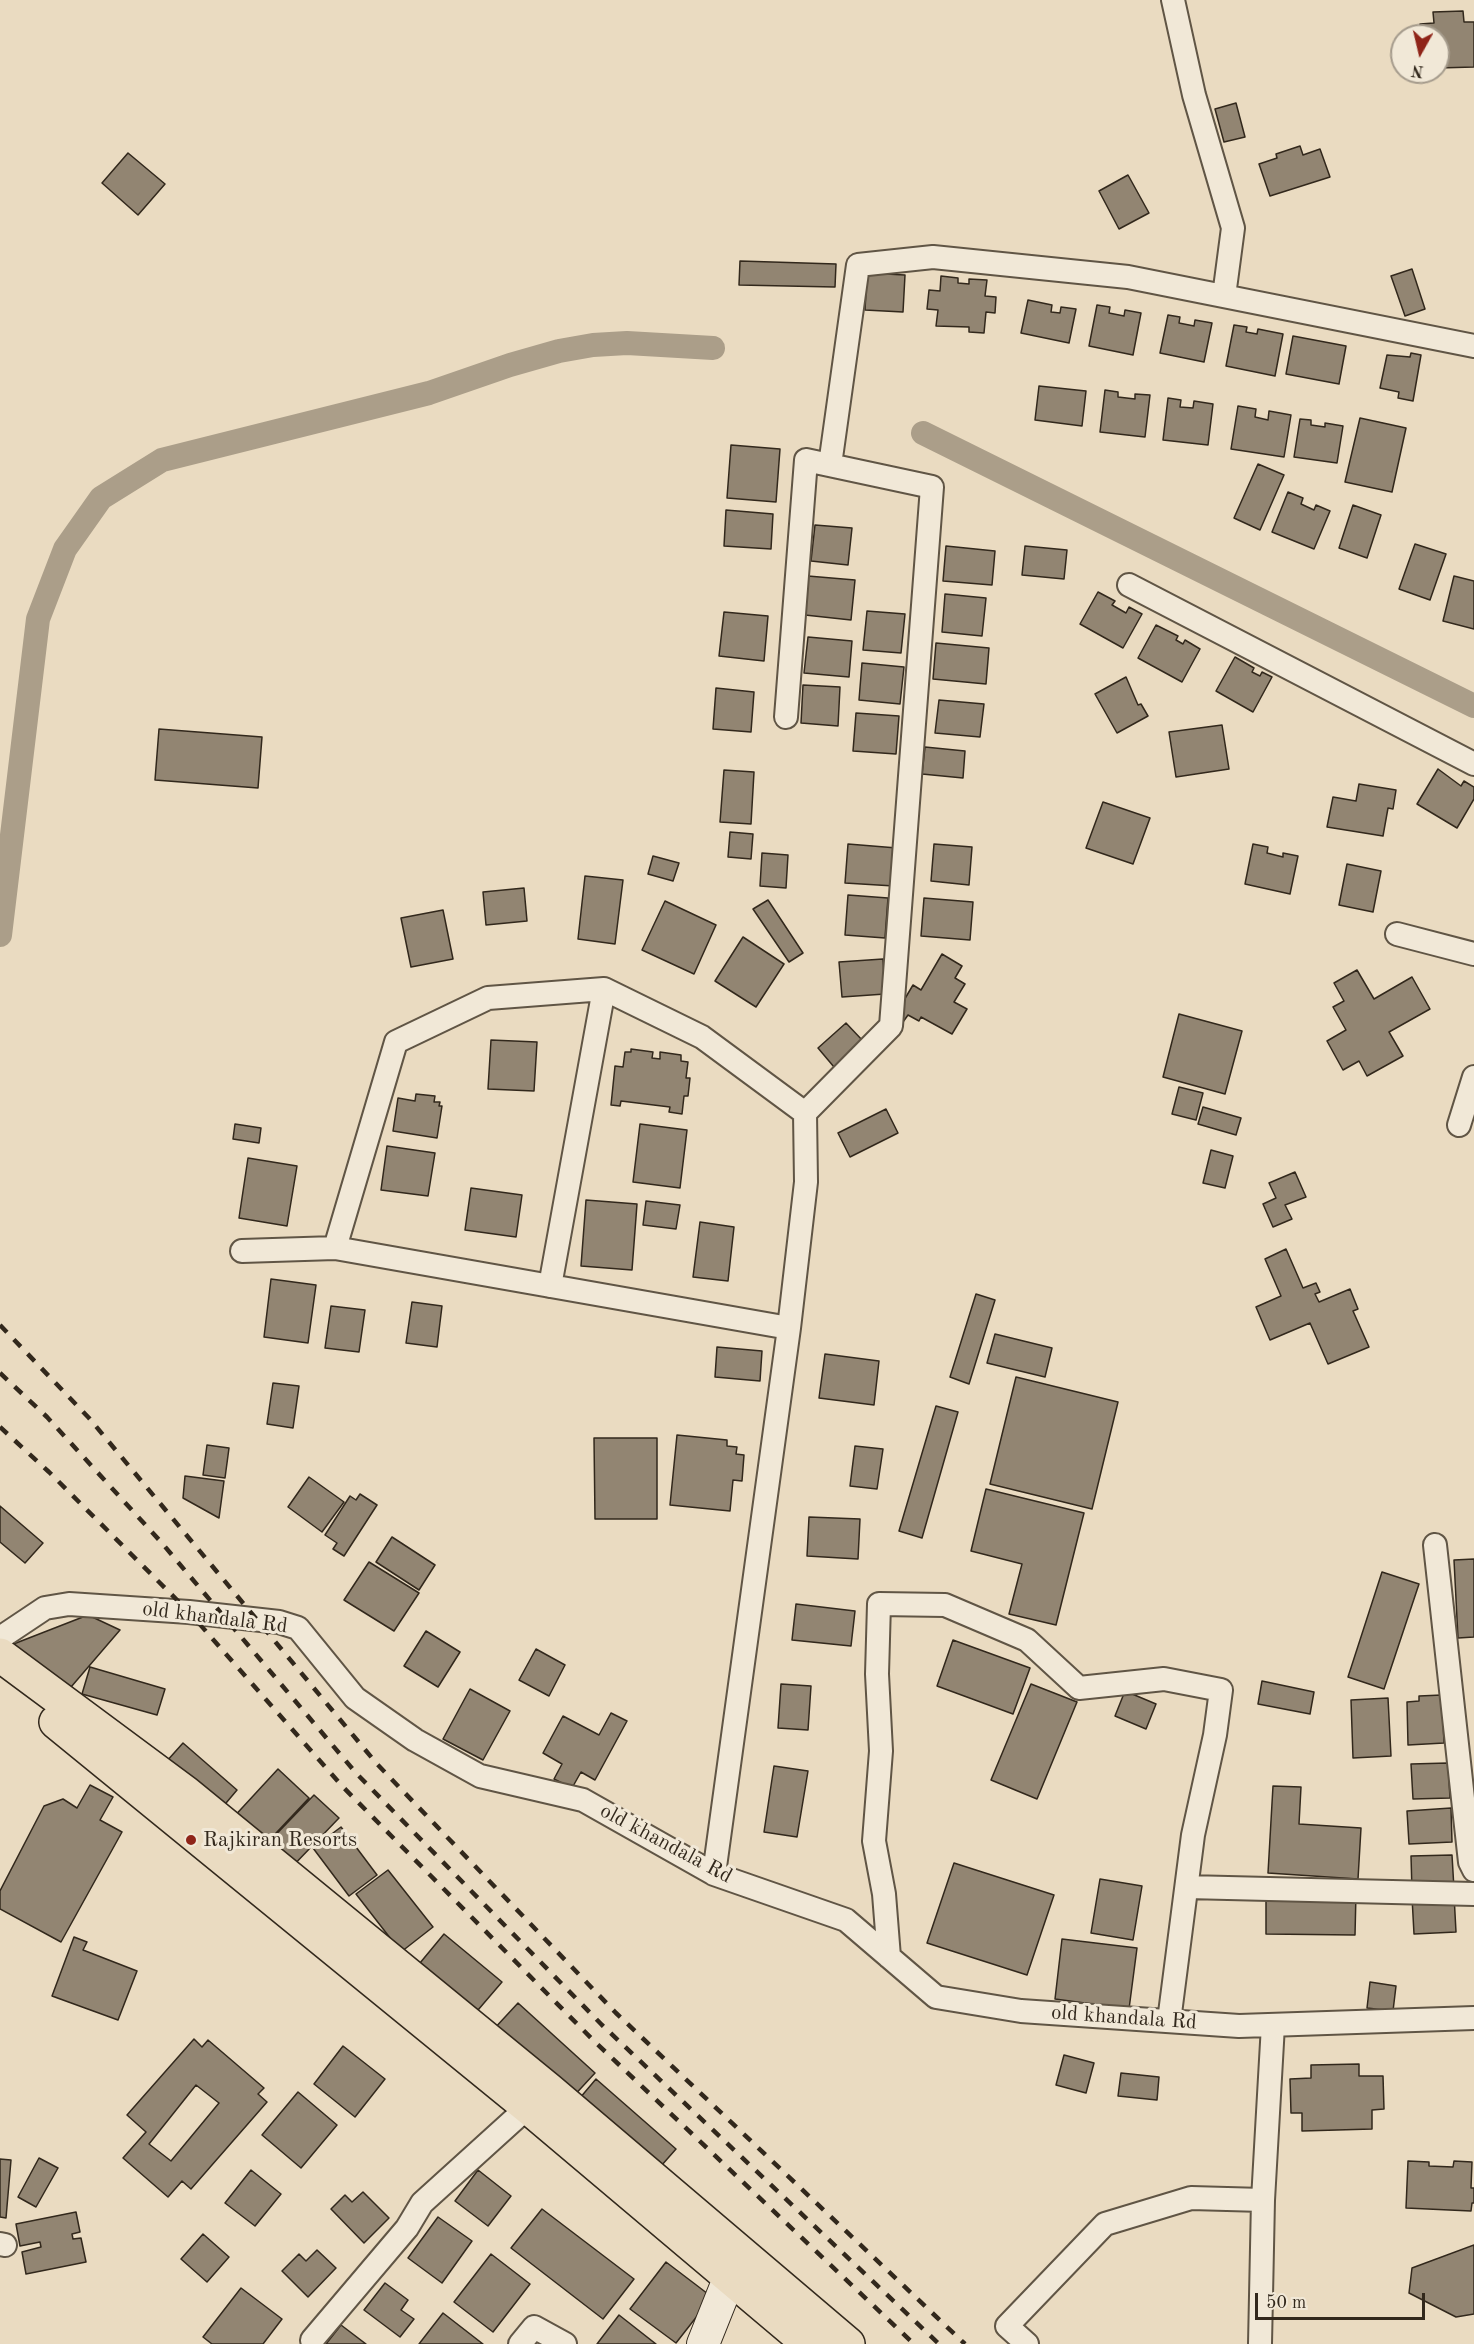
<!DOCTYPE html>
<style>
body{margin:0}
#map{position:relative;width:1474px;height:2344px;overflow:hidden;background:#eadbc1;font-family:"Old Standard TT",serif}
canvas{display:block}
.north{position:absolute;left:1390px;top:24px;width:60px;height:60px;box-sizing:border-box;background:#f1e8d7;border:2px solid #a59b8c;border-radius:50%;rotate:188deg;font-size:16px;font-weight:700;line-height:24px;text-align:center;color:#32281c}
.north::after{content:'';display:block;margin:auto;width:21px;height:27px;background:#8f2418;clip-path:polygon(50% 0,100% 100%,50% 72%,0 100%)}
.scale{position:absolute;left:1255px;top:2293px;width:170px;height:27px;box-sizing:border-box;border:3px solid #32281c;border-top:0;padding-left:8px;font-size:18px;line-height:21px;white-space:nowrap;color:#32281c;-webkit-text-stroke:4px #f1e8d7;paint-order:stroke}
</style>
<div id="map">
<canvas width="1474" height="2344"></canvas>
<div class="north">N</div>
<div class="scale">50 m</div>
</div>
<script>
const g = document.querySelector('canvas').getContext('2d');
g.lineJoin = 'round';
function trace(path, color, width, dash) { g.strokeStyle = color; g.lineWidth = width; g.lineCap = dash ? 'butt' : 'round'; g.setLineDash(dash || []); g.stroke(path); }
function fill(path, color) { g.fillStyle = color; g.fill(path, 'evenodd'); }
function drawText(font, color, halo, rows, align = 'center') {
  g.font = font + ' "Old Standard TT",serif'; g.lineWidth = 6; g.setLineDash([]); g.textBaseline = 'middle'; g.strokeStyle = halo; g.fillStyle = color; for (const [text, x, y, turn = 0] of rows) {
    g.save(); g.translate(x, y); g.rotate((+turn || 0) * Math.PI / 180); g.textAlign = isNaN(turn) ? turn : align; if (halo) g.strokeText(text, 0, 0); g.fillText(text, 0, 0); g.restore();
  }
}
trace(new Path2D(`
 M923 433 1474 706
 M0 935 38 619 65 549 101 498 162 460 429 393 510 365 559 351 593 345 627 343 713 348`), '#ab9e89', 24);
const building = new Path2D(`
 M1463 11 1464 22H1474V67L1438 68V36H1420V24L1434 23 1433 12Z
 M1236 103 1245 137 1224 142 1215 109Z
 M1300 146 1303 155 1320 149 1330 177 1270 196 1259 164 1277 158 1276 154Z
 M128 153 165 184 138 215 102 183Z
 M1128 175 1149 213 1119 229 1099 191Z
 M740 261 836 264 835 287 739 285Z
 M1412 269 1425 309 1405 316 1391 276Z
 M867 273 905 275 903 312 865 310Z
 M941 276 958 278V283L969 284V279L987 280 985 296 996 297 995 313 986 312 984 333 969 332V327L936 326 938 310 927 309 929 290 940 291Z
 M1028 300 1052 305 1051 312 1060 313 1061 307 1076 309 1069 343 1021 333Z
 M1097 305 1110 307 1109 313 1124 316 1125 310 1141 313 1133 355 1089 346Z
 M1168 315 1180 317 1179 323 1194 326 1195 320 1212 323 1204 362 1160 353Z
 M1234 325 1247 327 1246 332 1257 334 1258 329 1283 334 1275 376 1226 366Z
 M1293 336 1346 346 1339 384 1286 374Z
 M1411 353 1421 355 1413 401 1398 398 1399 392 1380 388 1387 355 1410 357Z
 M1039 386 1086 391 1082 426 1035 420Z
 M1105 390 1118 392V397L1135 399V394L1150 395 1145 437 1100 432Z
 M1168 398 1181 400 1180 407 1193 408 1194 401 1213 404 1208 445 1163 440Z
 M1238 406 1256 409 1255 417 1268 420 1269 411 1291 415 1284 457 1231 449Z
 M1360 418 1406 428 1392 492 1345 482Z
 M1300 419 1311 420V425L1325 427V423L1343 426 1337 463 1294 457Z
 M731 445 780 449 776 502 727 498Z
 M1258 464 1284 475 1260 530 1234 518Z
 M1288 492 1303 498 1301 504 1314 510 1316 505 1330 511 1314 549 1272 532Z
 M1353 505 1381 515 1367 558 1339 548Z
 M726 510 773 514 771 549 724 546Z
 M815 525 852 528 848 565 811 561Z
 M1415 544 1446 554 1430 600 1399 589Z
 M946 546 995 551 992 585 943 581Z
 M1025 546 1067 550 1064 579 1022 575Z
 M808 576 855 580 851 620 805 615Z
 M1454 576 1474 581V629L1443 621Z
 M1098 592 1115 601 1112 605 1126 613 1129 607 1142 614 1123 648 1080 624Z
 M945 594 986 598 982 636 942 632Z
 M867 611 905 614 901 653 863 650Z
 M724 612 768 616 764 661 719 656Z
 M1156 625 1178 636 1176 640 1183 644 1185 640 1200 649 1182 682 1138 658Z
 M808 637 852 641 849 677 804 673Z
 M936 643 989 648 986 684 933 679Z
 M1235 657 1254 668 1252 672 1260 676 1262 672 1272 677 1253 712 1216 691Z
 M862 663 904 667 900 704 859 700Z
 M1126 677 1138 705 1141 704 1148 716 1117 733 1095 694Z
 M803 685 840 687 838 726 801 723Z
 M716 688 754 692 751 732 713 729Z
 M939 700 984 704 980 737 935 733Z
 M856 713 899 716 896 754 853 751Z
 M1222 725 1229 769 1176 777 1169 732Z
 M159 729 262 737 258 788 155 780Z
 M925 747 965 751 963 778 922 774Z
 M1438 769 1461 786 1464 781 1474 787V799L1457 828 1417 804Z
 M724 770 754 772 751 824 720 822Z
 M1359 784 1396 790 1393 809 1388 808 1383 836 1327 827 1333 797 1356 801Z
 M1103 802 1150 818 1133 864 1086 848Z
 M730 832 753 834 751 859 728 857Z
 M848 844 897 848 894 886 845 883Z
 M934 844 972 847 969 885 931 881Z
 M1253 844 1268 847 1267 853 1283 857V853L1298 856 1290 894 1245 884Z
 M762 853 788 855 786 888 760 886Z
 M653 856 679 863 673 881 648 874Z
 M1347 864 1381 871 1373 912 1339 905Z
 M585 876 623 880 615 944 578 939Z
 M524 888 527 921 486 925 483 892Z
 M848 895 888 898 885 938 845 935Z
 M924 898 973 902 970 940 921 936Z
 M768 900 803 953 789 962 753 909Z
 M665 901 716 925 694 974 642 950Z
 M443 910 453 959 411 967 401 918Z
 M743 937 784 964 756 1007 715 981Z
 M942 954 962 966 955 978 965 984 954 1002 967 1009 952 1034 921 1017 919 1021 908 1015 903 1022 894 1017 913 985 921 990Z
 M883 959 885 994 842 997 839 962Z
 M1357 970 1374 999 1412 977 1430 1009 1389 1032 1403 1056 1367 1076 1359 1061 1343 1070 1327 1041 1346 1030 1333 1007 1344 1001 1334 983Z
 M1179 1014 1242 1031 1225 1094 1163 1077Z
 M846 1023 863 1041 834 1067 818 1048Z
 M491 1040 537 1042 534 1091 488 1089Z
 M631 1049 653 1052 652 1058 660 1059V1052L681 1055V1061L688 1062 686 1078H690L688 1096H684L682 1114 669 1112 670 1107 621 1101 620 1106 611 1105 615 1066 623 1067 625 1052H631Z
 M1179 1087 1203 1093 1196 1120 1172 1114Z
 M416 1094 435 1096 434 1102H440L439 1106H442L437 1138 393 1131 398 1098 415 1101Z
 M1203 1107 1241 1118 1236 1135 1198 1124Z
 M886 1109 898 1133 850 1157 838 1133Z
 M235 1124 261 1128 259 1143 233 1139Z
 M640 1124 687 1130 680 1188 633 1182Z
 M387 1146 435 1153 428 1196 381 1190Z
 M1211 1150 1233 1156 1225 1188 1203 1183Z
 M248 1158 297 1166 287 1226 239 1218Z
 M1295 1172 1306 1197 1285 1205 1292 1219 1273 1227 1263 1204 1276 1198 1269 1183Z
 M471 1188 522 1195 516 1237 465 1230Z
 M586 1200 637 1204 632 1270 581 1266Z
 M646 1201 680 1205 676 1229 643 1225Z
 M700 1222 734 1227 728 1281 693 1277Z
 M1286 1249 1303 1288 1316 1283 1320 1292 1315 1294 1319 1302 1350 1289 1358 1309 1353 1311 1369 1347 1328 1364 1310 1323 1270 1340 1256 1307 1281 1296 1265 1259Z
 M271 1279 316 1285 308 1343 264 1337Z
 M976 1294 995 1300 969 1384 950 1377Z
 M412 1302 442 1306 437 1347 406 1343Z
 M331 1306 365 1310 359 1352 325 1348Z
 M995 1334 1052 1348 1045 1377 987 1363Z
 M717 1347 762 1351 760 1381 715 1377Z
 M825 1354 879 1361 874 1405 819 1398Z
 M1016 1377 1118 1402 1092 1509 990 1484Z
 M273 1383 299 1386 293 1428 267 1424Z
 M936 1406 958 1412 922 1538 899 1531Z
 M677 1435 727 1440V1446L737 1447 736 1454 744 1455 742 1481 733 1480 730 1511 670 1505Z
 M594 1438H657V1519H595Z
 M207 1445 229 1448 225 1478 203 1475Z
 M855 1446 883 1449 877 1489 850 1486Z
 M185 1476 224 1481 219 1518 183 1498Z
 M309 1477 344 1502 322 1532 288 1507Z
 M986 1489 1084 1513 1056 1625 1009 1614 1022 1564 971 1551Z
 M360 1494 377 1505 344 1556 333 1549 337 1543 325 1535 350 1496 356 1500Z
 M0 1506 43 1543 25 1563 0 1542Z
 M809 1517 860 1519 858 1559 807 1556Z
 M392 1537 435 1565 419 1590 376 1562Z
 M1474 1559V1637L1458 1638 1454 1560Z
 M369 1562 419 1593 394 1631 344 1600Z
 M1382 1572 1419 1584 1384 1689 1348 1677Z
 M796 1604 855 1611 851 1646 792 1640Z
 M88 1615 120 1630 65 1694 11 1645Z
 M426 1631 460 1652 438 1687 404 1666Z
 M953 1640 1030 1668 1013 1714 937 1686Z
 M536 1649 565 1665 549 1696 519 1680Z
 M90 1667 165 1689 157 1715 82 1694Z
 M1262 1681 1314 1692 1310 1714 1258 1704Z
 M781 1684 811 1686 808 1730 778 1728Z
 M1031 1684 1077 1702 1037 1799 991 1780Z
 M470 1689 510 1711 483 1760 443 1739Z
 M1125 1691 1156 1704 1146 1729 1115 1716Z
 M1442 1695 1444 1743 1408 1745 1407 1702 1419 1701V1696Z
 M1388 1698 1391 1756 1353 1758 1351 1700Z
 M611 1713 627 1721 595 1780 581 1772 572 1788 554 1779 562 1764 543 1753 563 1716 599 1735Z
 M183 1743 237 1790 221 1809 166 1762Z
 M1448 1763 1450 1798 1413 1799 1411 1764Z
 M774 1766 808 1771 797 1837 764 1832Z
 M278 1769 309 1798 261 1849 230 1821Z
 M90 1785 113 1797 100 1820 122 1832 61 1942 0 1909V1891L44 1806 63 1799 77 1808Z
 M1273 1786 1301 1787 1299 1824 1361 1828 1358 1879 1268 1873Z
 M314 1795 339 1818 288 1871 263 1848Z
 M1451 1808 1452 1842 1409 1844 1407 1811Z
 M341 1827 377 1875 349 1896 313 1848Z
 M1452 1855 1454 1889 1412 1891 1411 1856Z
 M954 1863 1054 1895 1027 1975 927 1943Z
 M388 1870 433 1927 401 1952 356 1894Z
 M1100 1879 1142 1886 1133 1940 1091 1933Z
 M1266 1892 1356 1893 1355 1935 1266 1934Z
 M1454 1895 1456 1932 1414 1934 1412 1897Z
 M444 1934 502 1982 472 2017 415 1969Z
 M74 1937 87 1942 83 1950 137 1971 118 2020 52 1996Z
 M1062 1939 1137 1948 1129 2009 1055 1999Z
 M1370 1982 1396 1986 1393 2011 1367 2008Z
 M518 2003 595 2073 570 2100 493 2030Z
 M194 2039 202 2047 208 2040 264 2088 258 2094 267 2102 191 2189 182 2181 168 2197 123 2158 146 2132 127 2115ZM196 2085 219 2103 171 2161 149 2144Z
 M343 2046 385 2079 355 2117 314 2084Z
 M1064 2055 1094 2063 1086 2093 1056 2085Z
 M1359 2064V2076H1383L1384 2109 1372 2110V2129L1302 2131V2113H1291L1290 2079 1311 2078V2065Z
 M1121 2073 1159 2077 1157 2100 1118 2096Z
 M596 2079 676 2149 654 2174 574 2105Z
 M298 2092 337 2125 301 2168 262 2135Z
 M39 2158 58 2168 36 2207 18 2197Z
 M0 2159 11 2160 6 2218 0 2217Z
 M1408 2161 1429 2162V2166L1453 2167 1454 2161 1472 2162 1471 2188H1474V2203H1472L1471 2211 1406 2208Z
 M251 2170 281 2194 255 2226 225 2203Z
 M478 2170 511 2196 488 2226 455 2201Z
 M363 2192 389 2218 364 2243 331 2209 345 2195 352 2202Z
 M542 2209 634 2279 603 2319 511 2248Z
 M76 2212 80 2232 72 2234 73 2239 81 2238 86 2262 26 2274 22 2252 41 2247 40 2242 20 2246 16 2224Z
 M438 2217 472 2241 442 2283 408 2258Z
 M203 2234 229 2257 207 2282 181 2259Z
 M1474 2245V2314L1456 2317 1409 2293 1412 2268Z
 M317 2250 336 2268 308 2297 282 2271 299 2254 306 2261Z
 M491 2254 530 2284 493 2332 454 2302Z
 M666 2262 712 2297 676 2343 630 2309Z
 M385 2283 408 2300 401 2310 414 2319 400 2337 364 2310Z
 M241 2288 282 2319 263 2344H212L203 2337Z
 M443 2313 483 2344H419Z
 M619 2315 656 2344H597Z
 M341 2325 366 2344H326Z`);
fill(building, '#928572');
trace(building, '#32281c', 1.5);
const street = new Path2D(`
 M1173 0 1194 95 1233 228 1224 296
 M830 465 858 265 933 257 1128 277 1474 346
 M1129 585 1474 764
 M786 717 806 460 932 487 891 1026 805 1113
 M1397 934 1474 954
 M1459 1125 1474 1077
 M335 1248 396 1042 488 998 604 989 702 1037 805 1113 806 1182 789 1328 714 1874
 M242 1251 335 1248 789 1328
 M550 1286 604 989
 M1435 1545 1470 1862 1474 1870
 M0 1638 45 1608 69 1604 189 1612 279 1622 298 1628 355 1698 415 1740 480 1776 583 1800 714 1874 846 1920 936 1997 1021 2011 1239 2026 1474 2018
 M1187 1887 1474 1894
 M889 1957 884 1894 874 1841 881 1751 877 1674 879 1604 945 1605 1027 1640 1079 1688 1164 1679 1221 1690 1215 1735 1193 1835 1169 2021
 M0 2244 5 2245
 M312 2340 407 2228 422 2203 528 2107
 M520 2344 534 2327 565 2344
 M1027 2344 1007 2326 1105 2224 1191 2198 1263 2200
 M1260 2344 1263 2200 1273 2025`);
const secondary = new Path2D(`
 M703 2344 729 2279`);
const highway = new Path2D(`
 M0 1655 186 1793 549 2090 848 2344
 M56 1722 528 2107 809 2344`);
trace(street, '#605545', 26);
trace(secondary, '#32281c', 34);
trace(highway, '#32281c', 36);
trace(street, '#f1e8d7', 22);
trace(secondary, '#f1e8d7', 32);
trace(highway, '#eadbc1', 33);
trace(new Path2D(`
 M0 1325 89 1418 377 1764 616 2013 965 2344
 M0 1373 47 1417 161 1542 356 1773 602 2025 939 2344
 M0 1427 49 1472 189 1612 342 1786 594 2041 914 2344`), '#32281c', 4.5, [10, 10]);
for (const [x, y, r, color] of [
 [191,1840,6,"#8f2418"]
]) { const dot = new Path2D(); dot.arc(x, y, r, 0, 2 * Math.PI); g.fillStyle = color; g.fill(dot); trace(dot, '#f1e8d7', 2); }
drawText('21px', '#32281c', '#f1e8d7', [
 ["old khandala Rd",215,1618,7],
 ["old khandala Rd",666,1844,28],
 ["old khandala Rd",1124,2018,4]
]);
drawText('21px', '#32281c', '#f1e8d7', [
 ["Rajkiran Resorts",203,1840]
], 'left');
</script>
